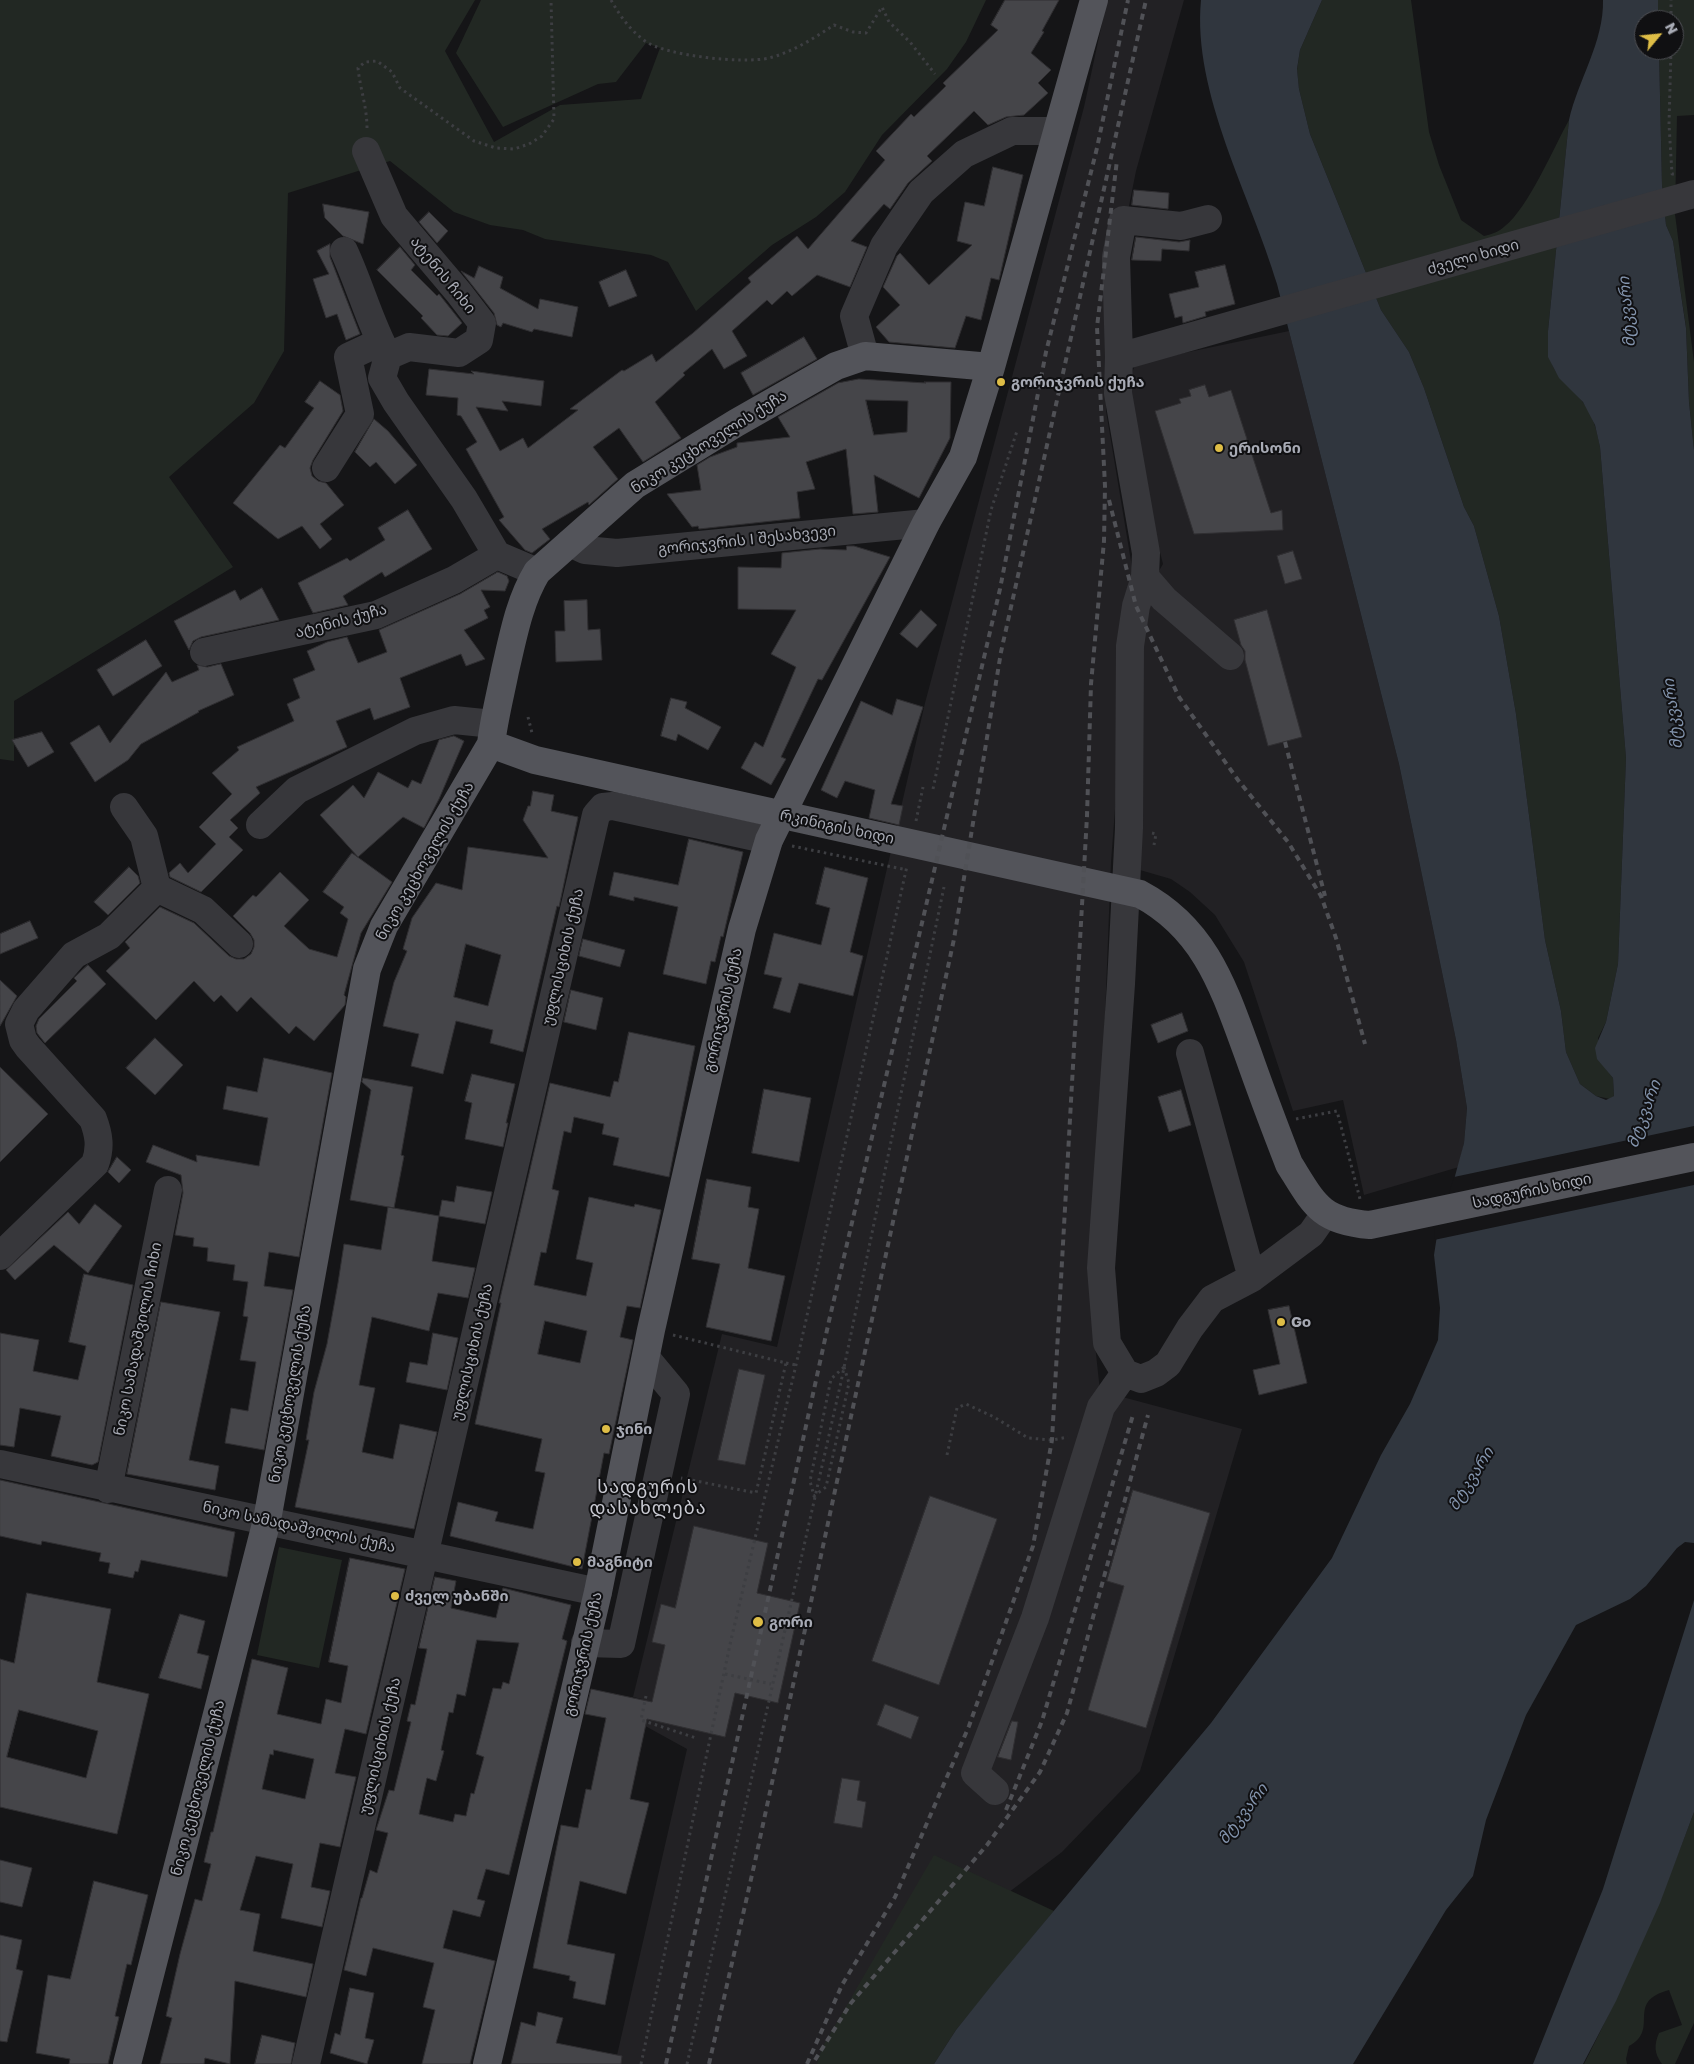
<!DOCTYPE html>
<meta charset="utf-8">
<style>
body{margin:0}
#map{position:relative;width:1694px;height:2064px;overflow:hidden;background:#151517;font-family:"Golos Text",sans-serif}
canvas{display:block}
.north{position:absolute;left:1634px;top:10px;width:50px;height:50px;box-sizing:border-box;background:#101012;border:1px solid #4d4e53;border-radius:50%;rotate:62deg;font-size:14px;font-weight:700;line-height:20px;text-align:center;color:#a8abb5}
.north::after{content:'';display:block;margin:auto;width:18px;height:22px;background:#debd46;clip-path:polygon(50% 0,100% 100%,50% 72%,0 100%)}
</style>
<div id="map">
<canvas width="1694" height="2064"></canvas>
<div class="north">N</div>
</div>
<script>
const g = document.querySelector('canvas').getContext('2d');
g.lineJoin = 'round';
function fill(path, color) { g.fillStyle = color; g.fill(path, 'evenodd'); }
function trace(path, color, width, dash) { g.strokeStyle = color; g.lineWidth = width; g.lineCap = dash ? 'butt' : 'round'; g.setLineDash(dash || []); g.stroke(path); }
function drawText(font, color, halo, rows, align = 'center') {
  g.font = font + ' "Golos Text","Noto Sans Georgian",sans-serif'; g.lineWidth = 4; g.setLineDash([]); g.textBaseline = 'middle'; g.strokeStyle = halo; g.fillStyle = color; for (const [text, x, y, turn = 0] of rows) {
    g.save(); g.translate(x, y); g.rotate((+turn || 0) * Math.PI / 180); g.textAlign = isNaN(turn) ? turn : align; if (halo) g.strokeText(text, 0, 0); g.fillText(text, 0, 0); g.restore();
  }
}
fill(new Path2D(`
 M1107 0H1184L1136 171 1121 246 1106 411 1133 573 1111 862 1093 1326 1100 1391 1242 1429 1140 1771 1062 1852 922 1958 843 2064H615L687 1749 638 1722 642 1699 633 1697 722 1334 777 1347 925 703 1084 107Z
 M1289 331 1399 764 1456 1040 1467 1108 1464 1143 1459 1167 1364 1195 1343 1100 1293 1111 1244 962 1215 915 1190 892 1171 879 1133 868 1141 601 1163 564 1127 424 1126 387 1136 363Z`), '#222124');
fill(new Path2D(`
 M0 0H475L445 51 494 142 560 105 641 99 660 48 646 43 616 82 598 84 503 127 456 53 481 0H986L966 42 947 69 882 135 845 192 816 217 772 245 696 311 668 262 651 255 545 239 523 230 490 225 454 212 390 161 288 193 284 351 254 403 169 477 233 567 14 701V761L0 759Z
 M1322 0H1411L1429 132 1439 165 1461 220 1484 236C1492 234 1499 232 1505 226 1528 208 1554 147 1569 120L1548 331C1548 374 1557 371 1582 401 1593 414 1597 431 1600 447L1626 758 1618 964 1606 1022 1598 1038 1606 1069 1613 1078 1614 1096 1610 1099 1596 1096 1580 1084 1566 1052 1561 1011 1545 940 1516 714 1499 616 1474 526 1464 507 1424 388 1409 352 1381 310 1310 134 1299 89 1297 70 1300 50Z
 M1658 0H1694V115L1677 116 1675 214 1694 362V450L1689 402 1686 327 1673 241 1666 225 1662 185 1659 50H1674V20H1658Z
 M279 1547 342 1560 319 1668 257 1655Z
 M1694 1812V2023L1675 2064H1662C1654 2053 1654 2045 1659 2033L1682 2025 1669 1990C1624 2002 1661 2029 1629 2046L1626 2059 1627 2064H1584C1626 1982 1662 1898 1694 1812Z
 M934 1855 1054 1911 956 2030 934 2064H817L822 2048Z`), '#222823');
fill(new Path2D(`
 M1201 0H1322L1300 50 1297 69 1299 89 1310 134 1381 310 1409 352 1424 388 1464 507 1474 526 1499 616 1516 714 1545 940 1561 1011 1566 1052 1580 1084 1596 1096 1606 1100 1614 1096 1613 1078 1597 1059 1595 1048 1606 1022 1618 964 1626 758 1600 447 1595 425 1583 402 1559 378 1548 357V331L1569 120C1578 80 1604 42 1603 0H1658V20H1644V50H1659L1662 185 1666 225 1673 241 1686 328 1689 402 1694 450V1543L1685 1542 1677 1548 1646 1586 1630 1599 1576 1625 1526 1715 1486 1820 1473 1876 1446 1910 1353 2064H934L956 2030 996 1980 1211 1723 1332 1558 1381 1455 1410 1404 1438 1340 1440 1308 1434 1255 1438 1229 1443 1220 1464 1143 1467 1108 1456 1040 1399 764 1277 284C1251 196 1192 93 1201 0Z
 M1694 1600V1812L1660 1903 1616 2001 1583 2064H1533L1603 1889Z`), '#30363e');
fill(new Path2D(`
 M1694 1126V1185L1434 1240 1435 1228 1441 1219 1454 1177Z`), '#151517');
const building = new Path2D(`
 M1005 0H1059L1042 31 1044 32 1031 53 1051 70 1038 83 1048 93 1024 115 1006 117 988 125 974 111 927 156 932 161 908 183 890 209 884 204 851 241 867 247 850 287 817 275 792 296 787 291 772 305 767 300 732 331 747 356 724 369 712 349 683 373 685 375 655 402 681 438 643 462 619 428 593 447 618 479 589 505 588 502 542 529 550 539 532 553 525 550 499 520 504 517 466 449 477 442 461 416 457 415 458 398 426 395 429 369 474 374 471 371 544 381 541 406 502 401 508 411 476 407 500 451 523 438 528 448 578 410 570 409 622 370 624 371 652 354 656 362 693 333 751 282 748 278 797 236 808 249 885 160 876 151 911 114 914 117 946 86 943 83 998 30 991 25Z
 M993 167 1023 175 999 280 991 278 981 320 966 316 955 348 889 342 876 327 900 305 883 287 897 256 900 253 929 285 972 245 957 241 965 202 984 206Z
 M1134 190 1169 193 1168 209 1132 205Z
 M323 204 369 212 363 244 343 236 325 218Z
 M429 212 448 231 437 243 419 222Z
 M1136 237 1179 242 1190 240 1189 251 1162 249 1161 261 1132 260Z
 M330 244V257L360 334 346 340 337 314 326 318 313 279 329 274 317 251Z
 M400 247 415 265 411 270 437 296 439 294 462 323 448 336 437 335 421 318 423 316 377 270Z
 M1225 265 1235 304 1205 312 1206 316 1183 323 1182 316 1175 318 1169 294 1199 287 1195 272Z
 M479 266 503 277 500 288 538 309 540 299 578 307 572 337 534 329 532 332 503 323 501 327 497 325 494 313 461 271 474 278Z
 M626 270 637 296 609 307 599 282Z
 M804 337 817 359 753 395 741 373Z
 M859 379 926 383 924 382H951L950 438 919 498 874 475 878 512 853 514 846 449 806 462 815 489 797 492 800 518 699 529 698 526 692 527 667 494 701 490 697 465 710 457 737 447V443L790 437 778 417 838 383ZM866 400 908 401 907 432 874 435Z
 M320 381 340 395 343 411 313 460 310 468 312 476 318 481 326 483 344 505 320 524 332 539 320 549 302 526 278 539 233 503 280 445 285 448 314 408 305 402Z
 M1205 385 1209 397 1231 390 1271 513 1282 510 1283 530 1194 534 1155 411 1181 403 1179 399 1191 396 1189 390Z
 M374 419 388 431 417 465 395 484 376 462 370 467 355 452Z
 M408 510 432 549 385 577 382 572 343 596 348 605 313 613 298 583 347 558 350 561 385 540 378 528Z
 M847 546H854L890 557 822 680 818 679 781 757 786 759 771 785 741 768 755 742 763 747 796 667 771 654 796 610 738 609V567L781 568 782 553 820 549 846 550Z
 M1293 551 1302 579 1285 584 1277 556Z
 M498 572 507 576 509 581 505 591 481 590 490 607 484 610 488 618 464 630 485 659 466 666 461 654 400 678 410 707 374 720 370 708 336 721 347 747 256 787 260 793 230 820 238 828 229 837 243 850 201 892 170 877 169 873 180 863 188 873 216 844 199 827 232 794 212 773 239 750 237 747 294 721 287 704 300 698 293 679 315 670 307 651 327 642 347 637 358 663 387 652 379 630 460 594Z
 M262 588 279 620 201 637 193 641 189 650 174 621 235 590 240 600Z
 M587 600 588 630 600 629 602 660 556 662 555 631H565L564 601Z
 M921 610 937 625 917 648 900 634Z
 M1267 610 1302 737 1268 746 1245 660V651L1241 645 1234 620Z
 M146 640 162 666 113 696 97 670Z
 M221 664 234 695 198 711 199 712 141 744 128 760 95 782 70 743 99 725 110 743 166 672 172 682 199 670 197 665 207 667Z
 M671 698 687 702 685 708 721 727 708 750 678 734 676 741 661 736Z
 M897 699 923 707 891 804 903 806 899 825 869 818 875 790 845 781 837 798 821 790 861 701 892 715Z
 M42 732 54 752 28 767 12 740Z
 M454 736 464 741 439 799 424 828 403 817 358 857 320 815 353 785 364 798 378 772 408 788 412 780 421 784 439 740Z
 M533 791 554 795 551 811 578 817 559 907 557 906 523 1052 490 1043 493 1030 456 1021 443 1074 411 1066 419 1034 383 1026 394 982 407 951 403 949 412 918 436 883 462 890 468 847 548 858 523 820 528 806H530ZM466 944 501 955 488 1006 454 997Z
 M689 839 743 852 723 937 721 936 715 962 711 961 706 984 663 974 678 907 634 897V901L609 895 614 872 678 885Z
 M352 853 392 882 361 933 344 995 346 997 345 1005 314 1041 296 1026 289 1034 251 997 237 1012 221 995 214 1002 194 981 156 1020 106 971 130 948 125 942 160 907 194 923 229 956 236 959H244L251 954 254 947V940L250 933 233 916 253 895 256 897 280 872 309 900 284 926 309 949 337 957 348 919 340 913 344 907 323 892Z
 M129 867 138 876 140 883 108 915 94 902Z
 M825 867 868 878 850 952 863 956 853 996 799 983 790 1013 773 1008 782 978 764 974 774 933 821 945 830 908 816 904Z
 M30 921 38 938 0 954V934Z
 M583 939 625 950 620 967 579 956Z
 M88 965 106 984 45 1043 37 1033 36 1026 39 1019 77 981 74 978Z
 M0 980 17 996 0 1026Z
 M571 990 603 998 596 1030 564 1022Z
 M1182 1013 1188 1031 1158 1043 1151 1025Z
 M629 1032 695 1046 669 1177 613 1165 619 1138 602 1134 604 1124 574 1117 571 1133 564 1131 552 1189 559 1191 546 1253 541 1252 534 1285 586 1296 593 1263 576 1259 589 1197 634 1207 635 1204 661 1210 640 1308 627 1306 620 1337 633 1340 609 1454 604 1453 582 1569 450 1536 458 1502 498 1512 495 1521 533 1529 545 1473 535 1471 542 1439 475 1424 501 1303H499L550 1083 610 1097 614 1081 618 1082ZM545 1321 587 1331 580 1363 538 1354Z
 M155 1038 183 1065 155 1095 126 1068Z
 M264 1058 332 1073 299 1257 269 1252 264 1286 293 1290 264 1450 225 1443 231 1408 248 1411 256 1362 240 1360 248 1317 243 1316 248 1282 233 1280 235 1265 207 1261 208 1248 193 1246 194 1238 175 1235 183 1193 181 1175 146 1162 153 1145 197 1162 196 1155 259 1166 268 1118 223 1109 227 1086 257 1092Z
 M0 1067 48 1114 0 1162Z
 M472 1074 515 1084 506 1123H508L503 1147 465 1139 472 1103 465 1101Z
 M363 1078 413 1087 401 1155 404 1156 394 1208 350 1200 371 1090 362 1082Z
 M764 1089 811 1098 799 1162 752 1153Z
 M1181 1090 1191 1125 1169 1132 1158 1097Z
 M117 1157 131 1170 119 1183 108 1172Z
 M707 1179 751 1187 748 1207 759 1209 748 1268 785 1276 771 1341 706 1327 720 1264 692 1259Z
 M457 1186 492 1192 485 1224 439 1216 432 1261 475 1268 468 1298 438 1293 429 1331 372 1317 359 1385 375 1388 362 1452 393 1459 400 1424 437 1432 414 1529 295 1507 309 1440H306L314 1392 327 1344 338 1283 344 1244 381 1250 388 1207 439 1216 442 1200 454 1202Z
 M95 1204 122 1226 88 1273 54 1245 15 1280 6 1270 68 1212 79 1224Z
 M84 1274 133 1285 98 1462 92 1465 51 1456 61 1416 20 1408 14 1447 0 1445V1333L39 1340 33 1371 78 1380 86 1346 69 1342Z
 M161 1302 220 1312 189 1460 219 1466 215 1490 127 1474Z
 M1289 1306 1307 1383 1259 1395 1253 1370 1280 1364 1268 1310Z
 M433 1333 458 1338 447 1390 406 1382 410 1362 427 1365Z
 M739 1369 765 1375 745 1465 718 1460Z
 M0 1480 235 1532 227 1577 141 1560 138 1572 135 1571 133 1578 108 1573 110 1563 99 1561 101 1553 42 1541 41 1545 0 1536Z
 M1133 1490 1210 1513 1146 1728 1088 1710 1124 1586 1107 1581Z
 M930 1496 997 1519 939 1685 872 1661Z
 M694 1526 768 1543 757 1593 800 1603 778 1703 735 1693 725 1737 647 1719 630 1799 649 1803 626 1894 580 1881 567 1944 615 1954 605 2005 573 1998 576 1982 569 1980 570 1976 533 1968 561 1825 578 1828 586 1789 591 1790 606 1718 585 1714 591 1689 652 1702 665 1645 652 1642 661 1604 675 1608Z
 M350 1558 405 1569 366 1734 345 1729 335 1773 356 1777 340 1847 320 1843 311 1887 330 1891 322 1927 281 1918 293 1864 256 1856 240 1910 260 1914 253 1951 313 1964 306 1997 235 1981 230 2064 205 2058 204 2064H160L172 2018 166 2016 180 1954 195 1899 202 1901 211 1864 204 1862 211 1832H213L252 1659 288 1668 277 1714 321 1724 326 1699 341 1703 348 1666 329 1662ZM274 1750 314 1759 305 1799 262 1789 270 1754 273 1755Z
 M435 1577 456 1581 451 1608 496 1618 503 1588 571 1605 562 1639 567 1641 509 1875 486 1869 477 1899 485 1901 480 1917 453 1910 443 1948 495 1961 470 2064H422L435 2010 423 2007 434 1963 373 1948 366 1976 344 1970 361 1898H362L370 1870 377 1873 388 1833 376 1830 389 1790 394 1791 411 1722 407 1721 411 1704 415 1705 427 1649 419 1648ZM477 1640 519 1643 509 1684 503 1682 501 1689 493 1688 476 1754 484 1757 474 1794 471 1793 466 1816 455 1814 453 1822 419 1814 427 1778 436 1781 444 1751 441 1750 449 1712 453 1713 457 1694 465 1696Z
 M27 1593 111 1609 97 1682 149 1694 117 1834 0 1807V1659L14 1663ZM19 1710 98 1731 86 1778 7 1757Z
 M180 1614 205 1621 197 1653 209 1656 201 1689 159 1678Z
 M885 1704 919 1717 911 1739 877 1725Z
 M1012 1721 1018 1722 1011 1760 998 1757Z
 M842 1778 860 1781 857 1800 866 1802 862 1828 834 1823Z
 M0 1860 32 1868 22 1907 0 1902Z
 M94 1881 148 1895 131 1965 127 1964 115 2016 119 2017 108 2064H69L70 2059 36 2053 48 1975 70 1979Z
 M0 1935 22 1940 16 1969 23 1971 7 2042 0 2041Z
 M350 1988 374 1993 365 2038 374 2040 367 2064 330 2053 335 2033 340 2035Z
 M538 2012 563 2018 556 2043 622 2056 621 2064H511L521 2022 535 2026Z
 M262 2035 295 2043 291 2064H255Z`);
fill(building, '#454549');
trace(building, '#302f32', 1);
trace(new Path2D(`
 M611 0C620 16 630 30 645 41 665 56 745 64 769 58 793 52 814 38 834 25L853 32 866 33 882 7 889 22 910 42 935 74
 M1671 20V0
 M1671 50 1669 124 1672 174H1675
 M367 128C367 107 360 88 358 68L365 62 377 61 392 72 400 88 474 141 496 148 514 149 529 144 542 136 554 119 551 0
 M528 717 532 733
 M933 789 991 510 1017 431
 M916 821 923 787
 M1152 833 1156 834 1154 845
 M792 846 907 870
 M1296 1119 1337 1111 1360 1199
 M673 1335 786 1363 756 1493 681 1478
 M786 1363 796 1365
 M844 1367 849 1383 826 1487 814 1496 810 1481 831 1379Z
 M947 1455 957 1408 966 1404 994 1417 1028 1438 1052 1440 1068 1437
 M725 1674 771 1684
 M646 1696 641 1720 696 1738
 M641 2064 731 1640 796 1365 907 866
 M687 2064 841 1382 944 887`), '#3d3e42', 3, [2.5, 4]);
trace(new Path2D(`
 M366 151 394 216 459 293 482 323 479 340 459 353 409 347 388 356 382 378 396 402 464 499 497 555 537 572
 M1208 219 1181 226 1123 220 1116 257 1119 357 1118 393 1146 553 1145 577 1136 606 1130 646 1129 828 1121 984 1101 1268 1107 1343 1125 1373 1141 1379 1156 1373 1168 1364 1190 1328 1212 1299 1252 1278 1311 1234 1325 1214
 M344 251C360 285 370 324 388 356
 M865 356 854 316 884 246 921 192 964 154 1012 131H1056
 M1119 357 1694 194
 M326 468 360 414 348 357 380 342
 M570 543 585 550 617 553 926 523
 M1145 577 1164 599 1230 656
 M204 652 376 615 454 580 497 555
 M260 825 297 790 415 731 454 720 493 724
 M157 888 203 910 239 944
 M1190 1053 1252 1278
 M0 1256 95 1164C101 1147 99 1135 93 1119L28 1047 23 1040 19 1024 26 1010 74 955 109 936 157 888 144 836 124 807
 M0 1464 598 1592
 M108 1489 168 1190
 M585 1643 621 1644 676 1394 646 1358
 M995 1791 975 1773 1035 1618 1101 1407 1125 1373
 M306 2064 596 815 603 807 613 806 769 840`), '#37373b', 28);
trace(new Path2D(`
 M491 744 535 760 1140 894C1206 929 1224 989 1248 1054 1261 1091 1275 1128 1289 1164 1314 1204 1320 1221 1370 1225L1694 1157
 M127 2064 267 1520 367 969 384 926 491 744C494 719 500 696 505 671 513 637 519 602 537 572L635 485 736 423 836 366 865 356 991 367
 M487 2064 598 1592 651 1330 742 929 769 840 926 523 963 457 991 367 1094 0`), '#53545a', 28);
trace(new Path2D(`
 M1109 500 1136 606 1179 697 1238 780 1288 842 1321 896 1336 938 1365 1044
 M1285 742 1325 896
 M1006 1810 1042 1721 1133 1415
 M815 2060 851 2003 987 1845 1040 1772 1067 1713 1148 1415
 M666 2064 829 1321 1000 589 1046 352 1097 148 1128 0
 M709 2064 754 1866 954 939 1001 652 1146 0
 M807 2064 842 1985 895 1897 969 1726 1033 1546 1052 1440 1087 816 1091 684 1104 541 1105 486 1097 327 1117 160`), '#505156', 4, [6, 5]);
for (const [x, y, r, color] of [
 [1001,382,5,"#debd46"],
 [1219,448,5,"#debd46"],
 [1281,1322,5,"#debd46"],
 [606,1429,5,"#debd46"],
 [577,1562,5,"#debd46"],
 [395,1596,5,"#debd46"],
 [758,1622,6,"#debd46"]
]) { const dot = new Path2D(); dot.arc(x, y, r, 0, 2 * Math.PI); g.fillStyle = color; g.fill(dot); trace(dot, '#101012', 2); }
drawText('15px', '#a8abb5', '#101012', [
 ["ძველი ხიდი",1473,257,-16],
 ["ატენის ჩიხი",443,275,51],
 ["ნიკო კეცხოველის ქუჩა",709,442,-32],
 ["გორიჯვრის I შესახვევი",747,540,-6],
 ["ატენის ქუჩა",341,621,-15],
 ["რკინიგის ხიდი",837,827,12],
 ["ნიკო კეცხოველის ქუჩა",425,861,-60],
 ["უფლისციხის ქუჩა",563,957,-77],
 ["გორიჯვრის ქუჩა",723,1010,-77],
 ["სადგურის ხიდი",1532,1191,-12],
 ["ნიკო სამადაშვილის ჩიხი",138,1339,-79],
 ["უფლისციხის ქუჩა",472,1352,-77],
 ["ნიკო კეცხოველის ქუჩა",290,1394,-80],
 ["ნიკო სამადაშვილის ქუჩა",299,1527,12],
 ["გორიჯვრის ქუჩა",583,1654,-77],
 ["უფლისციხის ქუჩა",380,1746,-77],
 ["ნიკო კეცხოველის ქუჩა",198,1788,-76]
]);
drawText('bold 15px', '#a8abb5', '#101012', [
 ["გორიჯვრის ქუჩა",1011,382],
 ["ერისონი",1229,448],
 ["Go",1291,1322],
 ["ჯინი",616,1429],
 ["მაგნიტი",587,1562],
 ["ძველ უბანში",405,1596],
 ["გორი",769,1622]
], 'left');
drawText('italic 16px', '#8394ad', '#101012', [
 ["მტკვარი",1627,312,-95],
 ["მტკვარი",1673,714,-97],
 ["მტკვარი",1644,1114,-70],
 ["მტკვარი",1471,1479,-58],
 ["მტკვარი",1243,1814,-53]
]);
g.letterSpacing = '1px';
drawText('18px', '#c9cad2', '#101012', [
 ["სადგურის",648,1487],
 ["დასახლება",648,1508]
]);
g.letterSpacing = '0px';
</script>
